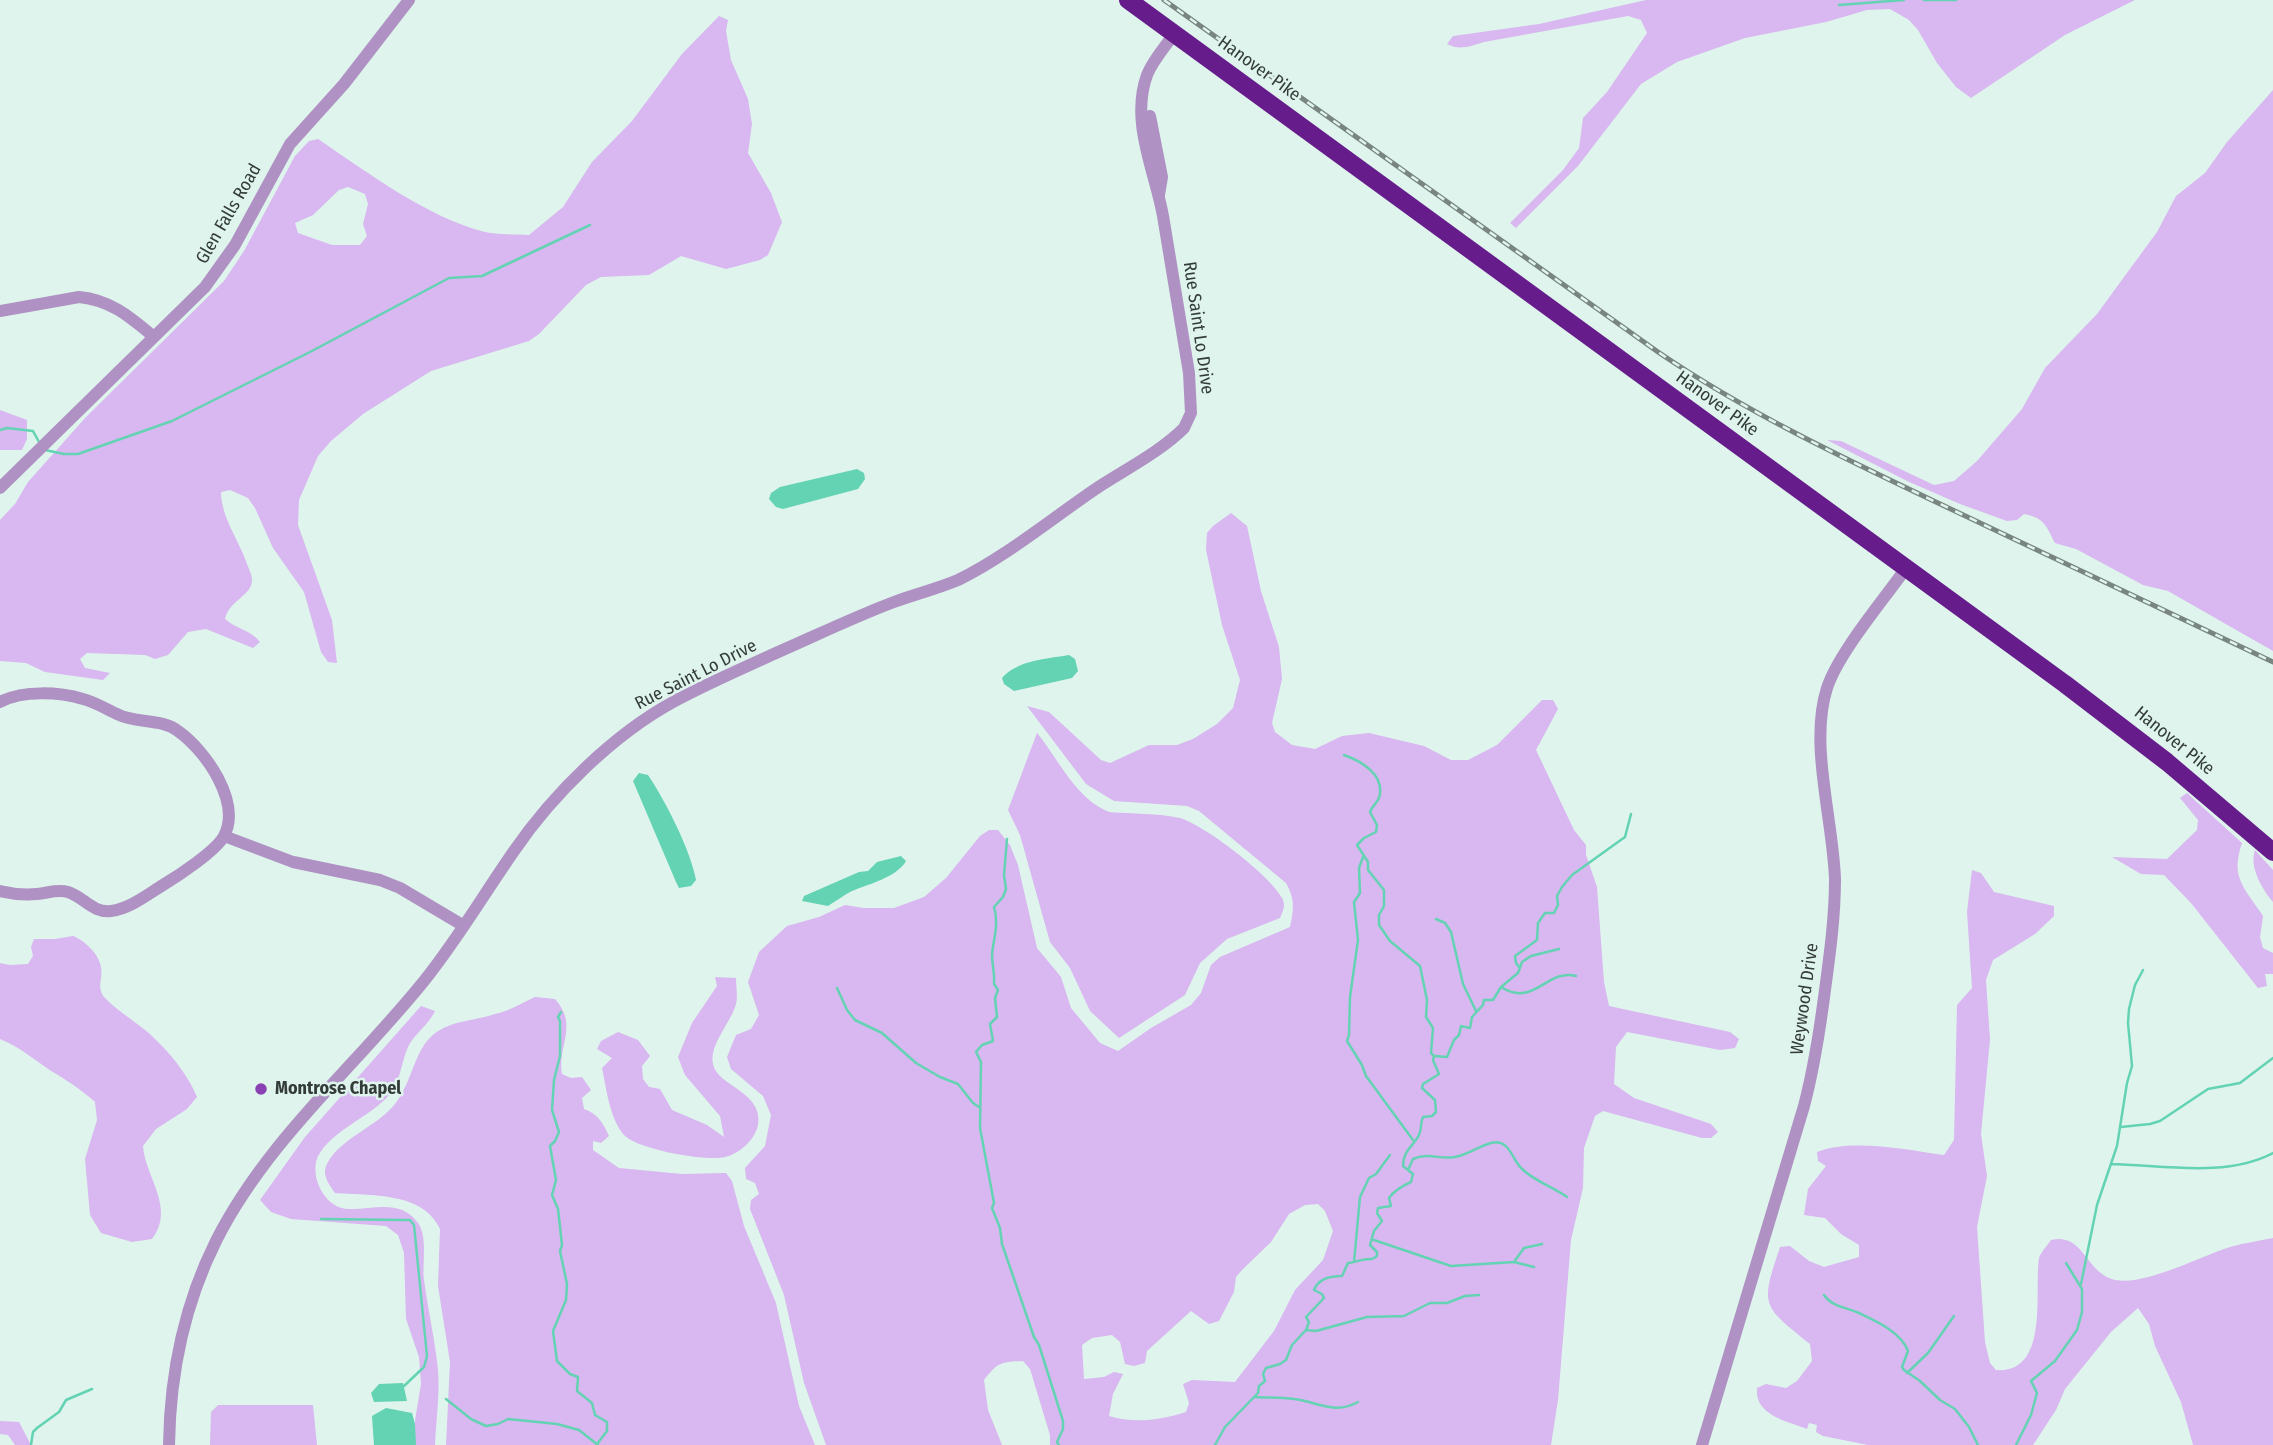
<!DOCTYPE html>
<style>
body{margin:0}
canvas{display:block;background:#def4ec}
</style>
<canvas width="2273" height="1445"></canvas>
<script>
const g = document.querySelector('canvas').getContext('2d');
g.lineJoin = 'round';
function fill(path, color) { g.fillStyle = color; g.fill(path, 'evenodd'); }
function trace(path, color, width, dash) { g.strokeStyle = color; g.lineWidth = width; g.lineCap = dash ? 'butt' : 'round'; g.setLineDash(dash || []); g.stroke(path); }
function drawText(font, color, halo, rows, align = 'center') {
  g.font = font + ' "Fira Sans Condensed",sans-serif'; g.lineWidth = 5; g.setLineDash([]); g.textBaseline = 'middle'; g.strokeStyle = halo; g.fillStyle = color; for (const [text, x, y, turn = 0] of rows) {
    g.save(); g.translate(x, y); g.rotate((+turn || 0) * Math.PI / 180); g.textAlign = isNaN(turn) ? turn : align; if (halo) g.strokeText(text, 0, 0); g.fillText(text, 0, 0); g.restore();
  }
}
fill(new Path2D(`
 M1646 0H2135L2065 35 1971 98 1956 87 1937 63 1918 30 1909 20 1890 9 1867 10 1826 22 1745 38 1677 62 1641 84 1578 166 1516 228 1510 223 1563 170 1579 148 1583 118 1607 92 1647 33 1641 20 1628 16 1484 42C1471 46 1460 51 1447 44L1453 36 1539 24Z
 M719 16 728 20 726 31 731 60 748 99 752 124 748 153 771 193 782 222 768 255 760 260 726 269 681 256 649 275 601 277 586 285 539 334 529 341 431 371 363 414 331 441 318 456 299 500 298 525 332 620 337 663 328 662 321 652 304 592 273 548 255 508 248 498 230 490 221 492C221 517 239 540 247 564 249 569 252 575 252 580 252 596 229 600 225 619 236 629 251 630 260 642L253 648 206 629 188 632 168 655 155 659 145 655 87 653 80 659 85 668 110 673 103 680 45 672 26 663 0 661V520L15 504 28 482 86 417 224 281 244 251 295 156 309 141 318 139C367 172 428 218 485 232 499 235 515 234 529 235L563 207 592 162 632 121 682 54ZM348 187 365 194 368 204 363 224 367 236 360 245H332L298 233 295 223 313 215 339 190Z
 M2273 90V651L2168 591 2143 585 2076 549 2055 543C2046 526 2045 518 2024 514L2017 520 2007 521 1960 504 1907 481 1827 440 1841 441 1934 485 1954 481 1977 461 2022 409 2045 368 2097 314 2157 232 2176 196 2205 173 2227 142Z
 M0 410 27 420V439L22 450H0Z
 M1231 513 1247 526 1261 591 1279 647 1282 679 1272 723 1275 732 1292 745 1315 749 1342 736 1369 733 1424 746 1451 760H1468L1497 745 1542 700H1553L1558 709 1536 750 1574 830 1586 845V855L1597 887 1604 982 1609 1006 1730 1032 1739 1039 1735 1048 1720 1050 1627 1032 1616 1047 1614 1084 1634 1098 1711 1124 1718 1132 1711 1138H1702L1603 1111 1595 1116 1584 1148 1583 1188 1571 1240 1558 1400 1551 1445H1050V1435L1030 1369 1023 1361C1001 1362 998 1362 984 1380L988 1410 1002 1445H826L804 1383 784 1295 750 1209 751 1200 759 1194 755 1183 746 1179 745 1168 765 1146 771 1115 763 1096 731 1069 727 1057 736 1035 751 1029 759 1015 748 982 759 952 787 926 819 917 845 905 864 908H894L924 897 946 878 980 836 989 830H998L1010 845 1018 865 1037 948 1061 977 1071 1008 1100 1043 1118 1051 1151 1028 1191 1005 1201 993 1211 965 1220 957 1290 927C1294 909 1295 899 1286 883L1199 811 1187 806 1114 801 1086 784 1027 706 1049 712 1101 760 1110 763 1149 745H1177L1193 739 1217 724 1233 708 1240 680 1222 625 1206 550 1207 533 1213 526ZM1318 1204 1325 1211 1333 1231 1323 1260 1295 1290 1274 1331 1235 1382 1192 1380 1183 1384 1189 1403 1186 1412C1161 1420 1134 1424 1109 1416L1113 1394 1123 1374 1114 1372 1104 1377 1084 1379 1082 1345 1092 1338 1112 1335 1120 1342 1125 1364 1134 1366 1145 1363 1147 1351 1191 1311 1209 1324 1219 1321 1234 1292 1236 1277 1242 1270 1271 1242 1289 1214 1305 1205Z
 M1037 733C1060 761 1075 798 1109 812 1132 814 1158 813 1180 818 1204 825 1270 875 1282 898 1286 905 1283 911 1280 918L1227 939 1200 963 1185 995 1119 1038 1090 1011 1070 968 1050 942 1020 835 1008 810Z
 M2187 793 2242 843C2230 878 2244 887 2263 916L2260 937 2263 948 2273 953V974H2265L2267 986 2258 988 2191 903 2164 875 2141 874 2112 857 2167 859 2197 830 2198 820 2180 798Z
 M2255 850 2273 870V902C2262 889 2249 867 2255 850Z
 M1972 870 1981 873 1994 892 2054 906V916L2035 934 1993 960 1986 980 1990 1040 1981 1134 1987 1176 1977 1227 1985 1342 1990 1363 1996 1370C2050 1374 2034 1291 2039 1258 2041 1252 2047 1246 2051 1240 2084 1232 2085 1273 2115 1280 2145 1286 2201 1256 2230 1247 2244 1243 2259 1241 2273 1238V1445H2193L2181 1402 2155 1346 2149 1324 2138 1308 2111 1332 2065 1389 2056 1410 2033 1445H1868L1823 1436 1816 1432 1817 1425 1809 1423 1807 1429C1787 1421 1754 1415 1757 1388L1766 1384 1786 1388 1797 1381 1812 1361 1810 1344C1762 1305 1760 1307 1780 1247L1790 1246 1809 1261 1824 1267 1859 1257V1245L1841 1234 1825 1218 1804 1215 1808 1189 1826 1166 1818 1161 1817 1152C1852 1138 1908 1150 1944 1155L1954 1140 1957 1005 1972 988 1967 912Z
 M73 936C84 940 99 954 101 967 103 979 96 988 105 998 120 1014 141 1024 156 1040 172 1055 189 1077 197 1097L187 1109 156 1129 143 1146C145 1177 176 1208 152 1239L132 1242 101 1233 90 1215 85 1159 97 1120 95 1102C83 1091 72 1084 58 1075 37 1063 23 1048 0 1039V963L10 965 28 964 33 956 31 947 34 939H55Z
 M715 977 736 978C736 986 738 997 736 1004 731 1023 709 1044 713 1064 717 1086 764 1092 758 1125 755 1140 739 1154 725 1157 706 1162 635 1149 623 1134 609 1115 607 1091 602 1068L612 1058 597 1049 601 1041 618 1032 638 1040 650 1056 642 1066 643 1079 649 1087 660 1089 672 1110 707 1125 724 1137 720 1116 685 1075 678 1057 692 1023 717 986Z
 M535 997 555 999C579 1026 557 1045 562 1074L571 1078 582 1077 591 1090 582 1098 584 1109C598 1114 603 1123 609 1136L601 1143 593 1141V1150L619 1168 682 1174 726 1173 732 1181 744 1226 776 1303 799 1406 815 1445H446L450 1362 438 1286 440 1229C423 1191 369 1196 335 1193 330 1185 321 1175 327 1164 339 1139 378 1126 395 1104 412 1083 414 1050 434 1034 452 1020 475 1021 495 1014 509 1011 522 1003 535 997Z
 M421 1006 435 1011C429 1023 420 1030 412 1040 401 1056 402 1080 390 1094 373 1116 323 1134 316 1162 312 1182 327 1209 349 1209 373 1210 400 1198 418 1223 428 1237 422 1264 424 1280 428 1310 435 1340 438 1370 440 1394 436 1421 435 1445H411L421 1384 419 1357 406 1319 404 1253 398 1235 386 1226 291 1219 271 1212 260 1200 305 1137Z
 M218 1405H313L317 1445H210L211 1412Z
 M0 1421 19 1422 31 1445H15L8 1435 0 1434Z`), '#d9b7f0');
fill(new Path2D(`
 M857 469 864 473 865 479 858 489 783 509 776 507 769 499 771 493 780 487Z
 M1069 655 1075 659 1078 671 1072 678 1014 691 1004 684 1002 678C1018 660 1046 659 1069 655Z
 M639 773 648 775C665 800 691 851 696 880L691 886 679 888 676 882 633 781Z
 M901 856 906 861C897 877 869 884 852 891 844 895 836 901 828 906L802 901 804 896 859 872 868 871 877 862Z
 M403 1383 407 1401 374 1402 371 1393 379 1384Z
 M386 1408 412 1413 415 1424 416 1445H374L372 1416Z`), '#63d3b3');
trace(new Path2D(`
 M1924 0H1956
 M1839 5 1904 0
 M0 430 7 428 33 431 39 442
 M45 450 64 454H78L172 421 310 352 449 278 482 276 590 225
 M1007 839 1004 875 1006 889 1003 897 994 907C999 924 994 937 992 954 992 964 995 974 994 984L998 990 995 998 997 1017 990 1024 993 1041 982 1045 976 1052 981 1062 980 1128 994 1203 992 1208 1000 1228 1002 1244 1034 1337 1039 1345 1063 1421V1429L1057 1442 1059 1445
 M1363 857 1359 868 1360 893 1354 902 1358 940 1350 997 1349 1035 1347 1041 1362 1065 1366 1076 1413 1140
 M1436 919 1445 923 1451 932 1463 984 1476 1011
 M1519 967 1516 963 1515 956 1537 940 1538 923 1545 913H1554L1558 905 1557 896 1562 887 1572 875 1625 837 1631 814
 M1501 987C1534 1008 1547 968 1576 976
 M837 988 847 1010 855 1020 882 1033 916 1063 940 1077 958 1084 973 1103 979 1107
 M561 1012 558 1017 560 1021V1056L554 1080 552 1110 559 1132 555 1141 550 1146 556 1180 552 1195 558 1209 562 1245 560 1251 567 1284 566 1300 553 1331 557 1361 570 1374 578 1377 577 1391 592 1403 595 1415 607 1422V1431L597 1444
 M1435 1056 1447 1057 1454 1040 1459 1035 1461 1026 1470 1028 1472 1017 1483 1005 1484 1000H1493L1501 987 1518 973 1522 962 1531 956 1559 949
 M2121 1127 2150 1124 2160 1121 2208 1089 2240 1083 2273 1058
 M2111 1164C2163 1165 2225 1178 2273 1153
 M1408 1170 1413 1159C1429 1152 1440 1160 1455 1157 1468 1155 1479 1146 1491 1143 1509 1138 1512 1159 1521 1168 1535 1182 1552 1186 1567 1197
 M321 1219 404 1220H410L414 1225 427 1356 424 1367 404 1386
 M1374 1240 1451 1266 1514 1262 1534 1267
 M1354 1262 1360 1197 1369 1178 1376 1174 1390 1155
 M1514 1262 1524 1248 1542 1244
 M2081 1284 2097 1205 2117 1146 2127 1083 2132 1066 2128 1023 2129 1009 2135 985 2143 970
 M1824 1295C1832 1307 1846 1307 1859 1313 1876 1321 1901 1332 1908 1351L1902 1367 1904 1370 1920 1381 1940 1400 1955 1409 1969 1427 1978 1445
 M1306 1330 1316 1331 1367 1317 1404 1316 1430 1303H1447L1465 1296 1479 1295
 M1907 1373 1928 1353 1954 1316
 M1255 1397C1268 1398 1281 1397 1294 1399 1318 1402 1335 1415 1358 1402
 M446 1399 471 1419 486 1426 498 1424 508 1419 557 1424 579 1430 598 1445
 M31 1445 33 1432 37 1428 59 1412 66 1400 92 1389
 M1215 1445 1225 1427 1258 1393 1259 1386 1265 1381 1263 1374 1266 1368 1280 1364 1286 1360 1292 1345 1306 1330 1309 1322 1306 1317 1324 1298 1322 1294 1314 1290C1318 1279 1331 1276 1342 1276L1348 1263C1357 1262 1364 1258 1372 1259L1377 1256V1252L1370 1245 1374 1231 1382 1221 1377 1213 1378 1208 1391 1206 1389 1198C1394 1191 1402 1186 1411 1182L1413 1174 1403 1166C1403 1150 1413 1147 1419 1135 1422 1129 1420 1123 1423 1117L1432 1116 1436 1112 1435 1100 1422 1088 1423 1084 1439 1074 1433 1060 1434 1056 1431 1053 1433 1028 1426 1017 1427 1000 1420 966 1390 941 1379 925V915L1384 906V890L1368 870V862L1357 845 1364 838 1376 832 1377 825 1370 812C1372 806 1377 803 1379 798 1386 775 1361 761 1344 755
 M2016 1445 2031 1415 2037 1393 2031 1381 2055 1361 2077 1330 2082 1312V1289L2066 1263`), '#63d3b3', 2.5);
trace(new Path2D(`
 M1150 116 1162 177 1159 195
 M0 311 79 297C111 300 130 317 154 337
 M0 488 205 287 235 245 290 144 344 84 409 0
 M0 702C23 690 59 692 83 699 95 702 106 709 117 714 136 724 161 718 178 731 205 750 242 802 224 836 216 851 178 876 163 885 147 895 129 909 111 911 92 913 84 897 68 892 57 889 48 893 37 894 25 895 12 894 0 891
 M224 836 293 862 380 880 400 888 464 926
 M169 1445C170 1373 184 1305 216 1241 267 1140 354 1068 424 981 457 940 484 894 514 851 553 794 613 735 673 702 706 684 741 669 776 653 815 636 854 617 894 602 915 594 937 589 958 580 1004 558 1054 517 1097 488 1126 469 1160 452 1184 428L1191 413 1189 373 1163 216C1155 171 1130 122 1147 75 1153 60 1165 47 1174 34
 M1702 1445 1804 1106C1814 1068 1820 1029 1825 990 1830 953 1835 916 1835 879 1833 819 1809 744 1827 688 1839 652 1883 601 1906 568`), '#af92c3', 12);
trace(new Path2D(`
 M1128 0 2065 684 2167 762 2273 852`), '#661c8b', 18);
const rail = new Path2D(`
 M1164 0 1658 352C1752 416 1854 463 1957 512 2062 562 2168 612 2273 662`);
trace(rail, '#788580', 5);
trace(rail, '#def4ec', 2.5, [8]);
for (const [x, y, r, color] of [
 [261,1089,7,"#8a40b2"]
]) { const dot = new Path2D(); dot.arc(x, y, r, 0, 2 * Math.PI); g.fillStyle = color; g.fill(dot); trace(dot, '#def4ec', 2.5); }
drawText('18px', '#343c39', '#def4ec', [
 ["Hanover Pike",1259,69,36],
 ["Glen Falls Road",229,214,-60],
 ["Rue Saint Lo Drive",1198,328,82],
 ["Hanover Pike",1717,404,36],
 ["Rue Saint Lo Drive",696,675,-27],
 ["Hanover Pike",2174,741,39],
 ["Weywood Drive",1805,999,-82]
]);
drawText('bold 18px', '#343c39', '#def4ec', [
 ["Montrose Chapel",275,1089]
], 'left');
</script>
